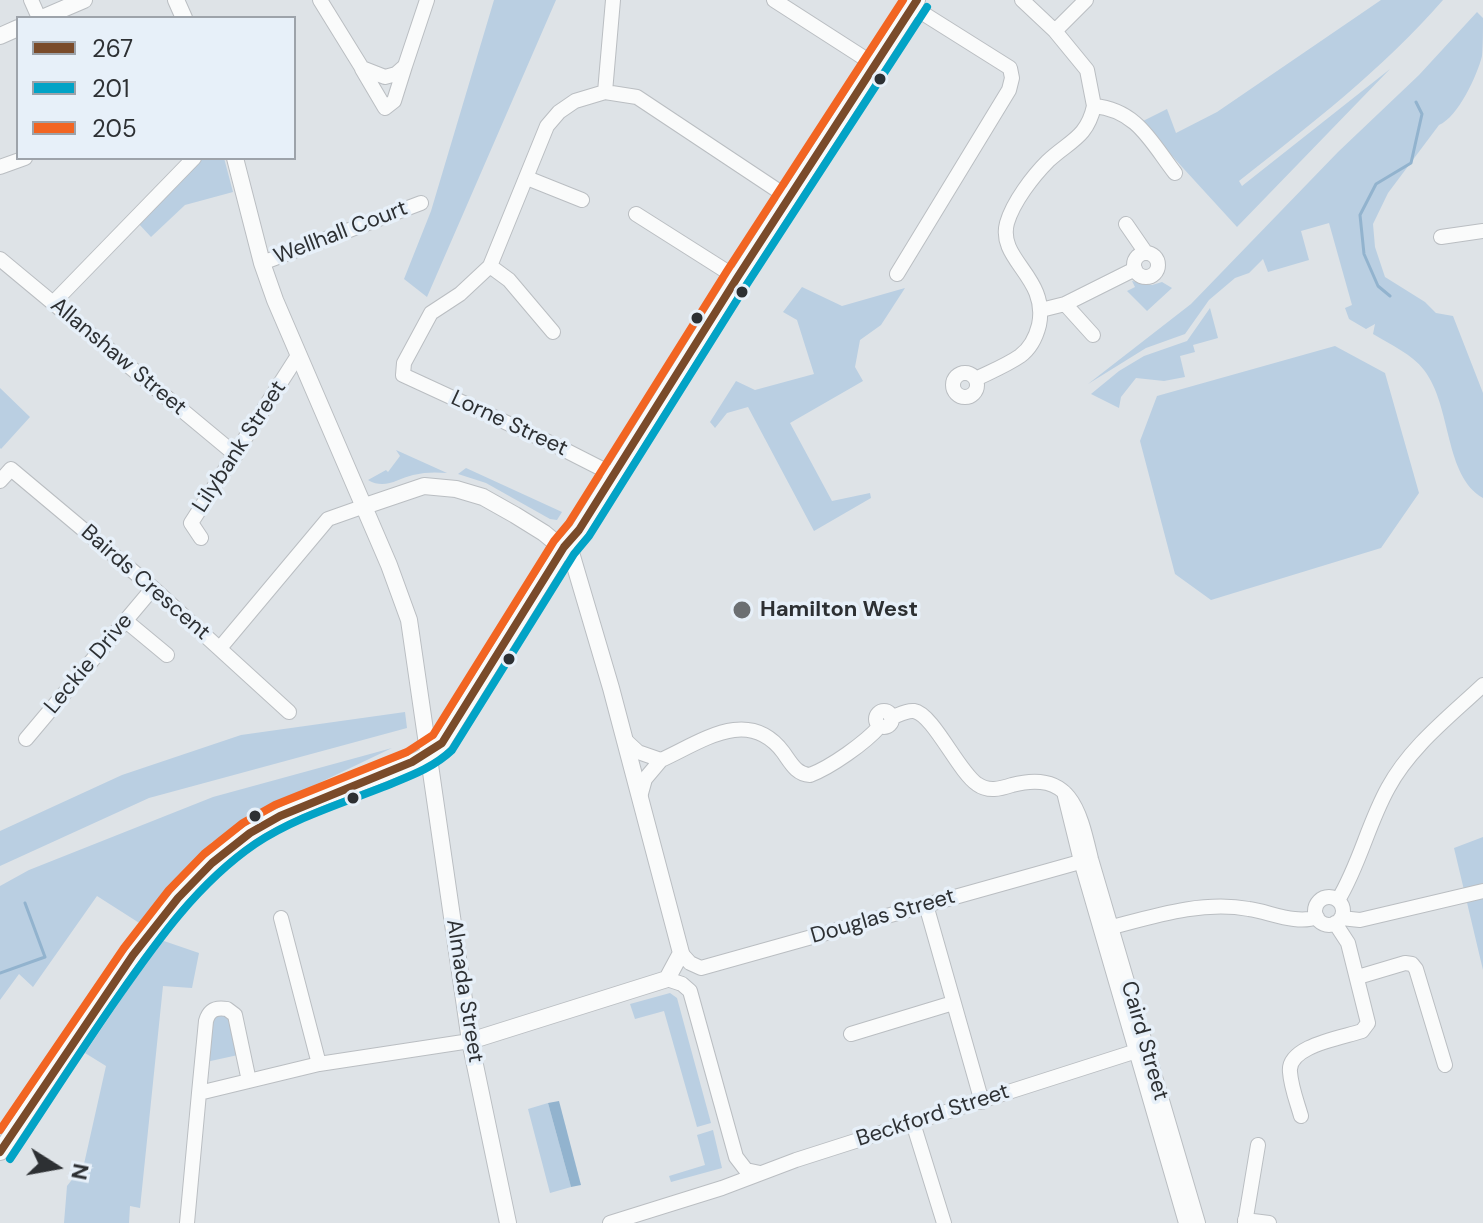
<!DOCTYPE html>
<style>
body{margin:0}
#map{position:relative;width:1483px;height:1223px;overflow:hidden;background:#dee3e7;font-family:"DM Sans",sans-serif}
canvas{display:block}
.legend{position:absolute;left:16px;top:16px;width:280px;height:144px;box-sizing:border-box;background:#e7f0f9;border:2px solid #9da3aa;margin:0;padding:10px 14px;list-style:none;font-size:24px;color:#2d3033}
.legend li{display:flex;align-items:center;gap:16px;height:40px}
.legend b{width:40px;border:2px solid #9da3aa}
.north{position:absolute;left:16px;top:1127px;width:80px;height:80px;-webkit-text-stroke:6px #e7f0f9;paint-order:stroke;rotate:101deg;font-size:22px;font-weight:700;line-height:32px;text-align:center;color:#2d3033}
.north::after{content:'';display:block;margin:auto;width:28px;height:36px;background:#2d3033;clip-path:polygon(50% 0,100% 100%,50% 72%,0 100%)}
</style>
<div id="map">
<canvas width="1483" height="1223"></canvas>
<ul class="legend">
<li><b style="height:10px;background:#7a4b2a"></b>267</li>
<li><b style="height:10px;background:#02a3c6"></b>201</li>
<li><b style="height:10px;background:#f26522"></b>205</li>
</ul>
<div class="north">N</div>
</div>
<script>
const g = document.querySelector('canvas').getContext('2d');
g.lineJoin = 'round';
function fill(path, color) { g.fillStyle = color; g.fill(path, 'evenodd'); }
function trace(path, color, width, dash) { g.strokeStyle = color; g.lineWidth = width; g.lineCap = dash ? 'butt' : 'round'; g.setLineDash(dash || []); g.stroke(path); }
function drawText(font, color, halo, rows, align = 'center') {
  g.font = font + ' "DM Sans",sans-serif'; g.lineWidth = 7; g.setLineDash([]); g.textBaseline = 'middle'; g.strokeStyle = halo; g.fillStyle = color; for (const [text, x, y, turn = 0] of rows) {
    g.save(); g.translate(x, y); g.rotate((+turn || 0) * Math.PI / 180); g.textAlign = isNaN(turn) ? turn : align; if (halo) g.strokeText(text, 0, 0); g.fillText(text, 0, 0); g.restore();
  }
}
fill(new Path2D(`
 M494 0H556L427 297 404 279 431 211Z
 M1381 0H1443C1383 69 1310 125 1239 181L1242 186 1390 69 1237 227 1141 122 1167 109 1176 133 1217 112Z
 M1477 12 1483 18C1483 30 1483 45 1482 56 1477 76 1458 117 1439 125L1388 193 1373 224 1375 247 1385 277 1425 302 1436 313 1453 316 1483 393V498C1444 476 1452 406 1424 370 1412 354 1391 345 1373 334L1375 324 1366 329 1349 319 1345 308 1352 305 1329 223 1301 231 1309 260 1268 272 1263 259 1249 273 1235 278 1209 300 1185 334 1146 348 1088 384 1191 304 1338 152 1419 75Z
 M199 158H224L233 192 185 205 151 237 138 223Z
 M1132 281 1152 285 1162 282 1172 288 1147 311 1127 291 1135 287Z
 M802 287 842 306 905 288 881 325 860 340 855 367 863 381 790 423 832 501 870 493 871 498 814 531 748 407 727 413 715 428 710 422 736 381 755 390 814 374 797 320 783 312Z
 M1210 308 1218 338 1193 345 1195 352 1180 356 1185 377 1164 381 1136 378 1121 397 1119 408 1091 394 1119 371 1144 356 1187 341Z
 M1335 346 1385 373 1419 493 1381 548 1211 600 1175 574 1140 441 1157 396Z
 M0 388 30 417 1 449 0 448Z
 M396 450 447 473C436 472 425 472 413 475 397 479 385 490 368 480L386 470 388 472 400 456Z
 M466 468 562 512 557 520 550 519 486 483 458 474Z
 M405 712 407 728 149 798 0 866V831L122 775 241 735Z
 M392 748 271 806 212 842 179 875 144 926 97 896 33 987 19 974 0 1000V886L29 870 213 797Z
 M1483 837V970L1454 848Z
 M161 940 199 953 192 988 163 986 140 1208 130 1206 129 1223H64L67 1186 84 1164 106 1066 85 1053Z
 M670 993 677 998 711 1123 697 1127 664 1011 635 1019 630 1004Z
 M218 1015H223L231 1020 238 1055 206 1062 213 1019Z
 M548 1103 571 1187 550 1193 528 1109Z
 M713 1130 722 1168 671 1182 669 1176 705 1165 697 1135Z`), '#bacfe2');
fill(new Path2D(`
 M559 1101 581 1185 571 1187 548 1103Z`), '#92b3ce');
trace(new Path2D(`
 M1390 296 1378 286 1364 254 1360 215 1376 184 1411 163 1422 114 1416 102
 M0 973 45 957 25 903`), '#92b3ce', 3);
const minor = new Path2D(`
 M31 0 39 18
 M320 0 362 68 385 77 396 74 405 66 427 0
 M774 0 875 65
 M1022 0 1055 31 1087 70 1094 106C1137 110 1151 142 1175 173
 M1055 31 1086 0
 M362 69 385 108 394 101 405 66
 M605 92 613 0
 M0 167 25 158
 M527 178 582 200
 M636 214 737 278
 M1126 224 1146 253
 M1441 237 1483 231
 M1134 265a12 12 0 1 1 24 0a12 12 0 1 1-24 0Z
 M0 259 236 455
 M262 263 421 203
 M490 266 509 280 553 332
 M897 274 1009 90 1012 78 1010 68 913 7
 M54 302 194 158
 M1065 304 1093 335
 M1041 310 1065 304 1135 269
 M953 385a12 12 0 1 1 24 0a12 12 0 1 1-24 0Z
 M976 379C990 372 1007 365 1020 356 1031 348 1036 337 1039 325 1049 277 997 260 1007 223 1013 202 1033 176 1048 161 1069 141 1087 138 1094 106
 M614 475 557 446 403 375 404 363 431 313 460 294 490 266 547 126 559 112 575 101 605 92 637 97 789 198
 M0 481 11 469 153 588 289 712
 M201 538 191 523 297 357
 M126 621 167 655
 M220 648 328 519 362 507
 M876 719a8 8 0 1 1 16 0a8 8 0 1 1-16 0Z
 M891 718C899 715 906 710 914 711 933 714 958 771 977 784 988 792 1000 789 1012 785 1072 769 1080 813 1091 859L1198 1223
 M26 739 153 588
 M624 739 638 752 661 760C701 742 748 706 783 752 791 763 796 774 810 775 831 767 865 743 880 726
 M1064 792 1081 861 1186 1223
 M640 797 645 779 661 760
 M1315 911a14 14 0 1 1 28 0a14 14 0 1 1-28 0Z
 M1338 900C1359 866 1368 824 1388 788 1410 747 1449 717 1483 685
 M926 905 982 1102
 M281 918 319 1064
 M1341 918 1360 920 1483 891
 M1101 930C1149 918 1199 900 1249 909 1270 912 1297 925 1317 917
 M681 953 690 963 701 968 1087 860
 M1358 977 1405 963 1412 964 1416 969 1445 1065
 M667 979 682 984 690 991 736 1157 746 1170 760 1173
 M851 1034 953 1003
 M199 1093 206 1021C209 1010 216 1007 227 1009L235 1015 249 1081
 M1301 1116C1297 1102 1291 1087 1290 1072 1287 1046 1341 1038 1362 1031L1368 1023 1348 943 1335 923
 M913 1123 944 1223
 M1245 1220 1269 1223
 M187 1223 199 1093 319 1064 470 1041
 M610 1223 722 1188 796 1160 1146 1048
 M1245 1223 1258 1145`);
const major = new Path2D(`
 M176 0 184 18
 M42 18 84 0
 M0 36 18 28
 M235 158 262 263 275 300 389 565 409 620 470 1041 508 1223
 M362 507 424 486 456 489 483 497 515 515 544 533 572 556 611 688 681 953 667 979 470 1041
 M0 1152C39 1093 78 1033 119 975 157 922 195 870 250 833 289 808 335 793 378 776 402 766 424 761 442 743L564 547 579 530 737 278 917 0`);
trace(minor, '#babec2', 16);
trace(major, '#babec2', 18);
trace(minor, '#fafbfb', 14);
trace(major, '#fafbfb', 16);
trace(new Path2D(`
 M0 1152 133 955 178 898 212 863 250 833 280 816 412 762 442 743 564 547 579 530 737 278 917 0`), '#7a4b2a', 8);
trace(new Path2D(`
 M10 1159C46 1105 81 1050 118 997 157 941 198 883 255 844 294 818 340 804 383 787 407 777 432 769 452 750L574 554 589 536 747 284 927 7`), '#02a3c6', 8);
trace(new Path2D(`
 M0 1130 124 948 169 890 204 854 243 823 275 805 407 752 433 735 554 541 569 523 727 271 903 0`), '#f26522', 8);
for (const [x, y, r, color] of [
 [880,79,7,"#2d3033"],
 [742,292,7,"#2d3033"],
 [697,318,7,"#2d3033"],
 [742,610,10,"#6b6f72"],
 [509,659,7,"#2d3033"],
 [353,798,7,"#2d3033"],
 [255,816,7,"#2d3033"]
]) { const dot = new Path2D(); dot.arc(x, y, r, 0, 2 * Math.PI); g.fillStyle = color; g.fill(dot); trace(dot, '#e7f0f9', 3); }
drawText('22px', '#2d3033', '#e7f0f9', [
 ["Wellhall Court",341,233,-21],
 ["Allanshaw Street",118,357,40],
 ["Lorne Street",509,424,25],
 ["Lilybank Street",240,447,-57],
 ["Bairds Crescent",145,583,41],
 ["Leckie Drive",89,664,-50],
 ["Douglas Street",883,917,-16],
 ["Almada Street",464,991,81],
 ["Caird Street",1144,1041,74],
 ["Beckford Street",933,1116,-18]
]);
drawText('bold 22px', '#2d3033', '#e7f0f9', [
 ["Hamilton West",760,610]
], 'left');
</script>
